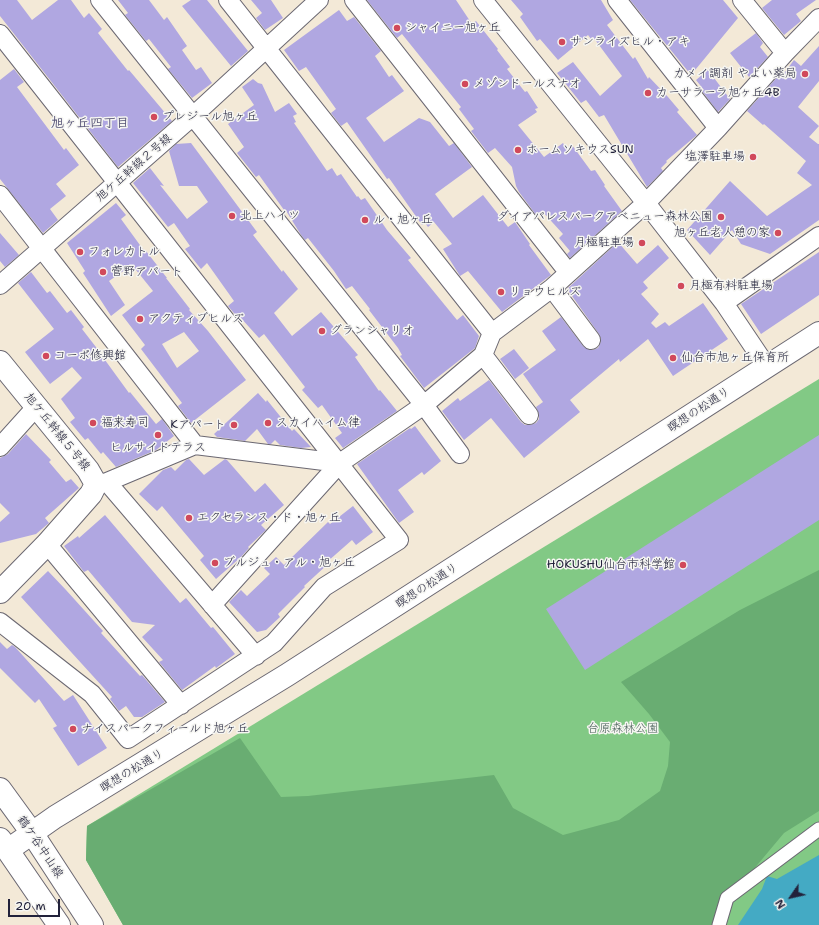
<!DOCTYPE html>
<meta charset="utf-8">
<style>
body{margin:0}
#map{position:relative;width:819px;height:925px;overflow:hidden;background:#f3e9d7;font-family:"Shantell Sans",sans-serif}
canvas{display:block}
.north{position:absolute;left:771px;top:877px;width:40px;height:40px;-webkit-text-stroke:3px #f6f6f2;paint-order:stroke;rotate:236deg;font-size:11px;font-weight:700;line-height:16px;text-align:center;color:#22223b}
.north::after{content:'';display:block;margin:auto;width:14px;height:18px;background:#22223b;clip-path:polygon(50% 0,100% 100%,50% 72%,0 100%)}
.scale{position:absolute;left:8px;top:899px;width:52px;height:18px;box-sizing:border-box;border:2px solid #22223b;border-top:0;padding-left:5px;font-size:12px;line-height:14px;white-space:nowrap;color:#22223b;-webkit-text-stroke:3px #f6f6f2;paint-order:stroke}
</style>
<div id="map">
<canvas width="819" height="925"></canvas>
<div class="north">N</div>
<div class="scale">20 m</div>
</div>
<script>
const g = document.querySelector('canvas').getContext('2d');
g.lineJoin = 'round';
function fill(path, color) { g.fillStyle = color; g.fill(path, 'evenodd'); }
function trace(path, color, width, dash) { g.strokeStyle = color; g.lineWidth = width; g.lineCap = dash ? 'butt' : 'round'; g.setLineDash(dash || []); g.stroke(path); }
function drawText(font, color, halo, rows, align = 'center') {
  g.font = font + ' "Shantell Sans","Klee One",sans-serif'; g.lineWidth = 3; g.setLineDash([]); g.textBaseline = 'middle'; g.strokeStyle = halo; g.fillStyle = color; for (const [text, x, y, turn = 0] of rows) {
    g.save(); g.translate(x, y); g.rotate((+turn || 0) * Math.PI / 180); g.textAlign = isNaN(turn) ? turn : align; if (halo) g.strokeText(text, 0, 0); g.fillText(text, 0, 0); g.restore();
  }
}
fill(new Path2D(`
 M819 379V925H123L86 860 87 826Z`), '#82c985');
fill(new Path2D(`
 M819 570V811L784 833 717 913 713 925H123L86 860 87 826 240 738 281 797 308 796 494 775 513 808 563 835 619 820 660 791 668 766 670 742 649 714 621 682 740 610Z`), '#69ad72');
fill(new Path2D(`
 M819 855V925H738L762 889 767 876 777 879Z`), '#44aac4');
fill(new Path2D(`
 M0 0H17L32 20 58 0H71L84 18 89 13 102 29 98 33 128 71 129 70 172 121 118 167 0 16Z
 M118 0H149L164 20 167 17 187 46 182 50 196 70 201 67 212 83 192 98 168 69 171 67 149 39 146 41 125 15 128 13Z
 M191 0H207L248 51 231 66 182 6Z
 M251 0H271L283 18 265 30 256 18 262 13Z
 M367 0H456L472 24 476 21 498 49 497 50 510 67 507 69 525 92 527 91 538 108 535 109 537 112 518 125 544 157 563 143 567 149 572 145 591 171 595 170 605 185 604 186 622 211 570 258 567 254 570 251 559 238 563 234 542 211 536 215 519 192 516 186 512 167 495 148 488 153 471 131 474 129 459 109 461 107 402 34 397 38Z
 M511 0H601L613 20 607 25 633 59 635 57 648 79 649 77 668 97 679 110 677 112 697 135 666 161 667 162 661 168 663 171 647 187 604 115 599 117 586 100 581 103 557 73 573 62 600 96 622 76 593 37 591 39 588 35 558 60 540 39 537 41 520 17 523 14Z
 M630 0H723L738 18 691 75Z
 M772 0H816L796 14 801 21 784 35 762 8Z
 M339 10 347 21 354 17 381 51 375 56 389 77 392 75 404 91 366 118 384 142 419 118 430 122 449 146 454 143 472 167 435 194 453 218 483 195 508 227 515 222 530 244 529 245 551 275 502 312 468 271 460 276 443 249 452 244 434 222 428 227 425 223 422 225 389 178 387 179 347 122 341 126 331 113 336 109 306 67 299 71 284 50Z
 M756 33 763 43 760 47 768 57 749 77 730 53Z
 M819 46V81L798 107 819 126 809 137 818 144H819V220L770 254 741 244 732 230 710 255 687 230 730 181 767 216 812 185 797 173 806 161 764 124 763 125 747 111 780 74 782 76 794 60 801 66Z
 M14 69 24 82 17 87 64 150 66 148 79 165 56 184 66 196 50 209 58 220 43 233 0 179V80Z
 M708 70 730 99 718 112 702 91 704 90 696 80Z
 M253 79 258 83 262 84 275 112 289 103 297 114 293 116 296 122 294 123 327 171 332 168 337 176 341 174 357 197 358 196 361 200 365 198 387 230 411 258 408 260 457 320 463 315 479 336 475 348 424 388 400 356 402 355 398 348 369 310 370 309 352 286 346 289 334 271 308 238 305 240 301 235 285 209 284 210 259 175 256 177 237 153 244 147 228 124 254 105 242 87Z
 M191 143 257 232 253 235 282 272 283 270 298 289 274 313 292 336 321 312 358 355 355 357 379 391 380 390 397 411 343 448 335 438 342 433 322 405 318 408 302 390 305 387 264 334 259 338 240 317 238 318 228 306 234 301 207 263 201 269 185 249 190 246 174 223 168 227 133 183 150 168 164 186 160 185 187 219 208 202 197 186H179L169 151 176 144Z
 M116 203 126 215 121 219 145 252 146 251 167 278H166L190 309 189 310 208 331 246 380 191 423 178 406 182 403 141 349 145 345 122 315 153 291 132 265 109 281 125 305 111 316 83 273 85 271 67 243ZM184 332 199 351 177 368 162 344Z
 M0 233 19 255 5 267 0 261Z
 M618 242 637 264 658 245 669 258 643 282 648 288 641 294 659 314 651 323 656 328 665 322 669 326 703 303 728 339 673 376 648 339 620 362 619 359 570 400 580 412 524 458 491 418 464 440 442 411 458 398 460 401 489 380 521 422 525 425H530L536 423 539 419V414L536 407 543 402 523 374 556 350 542 331 561 317 583 346 587 349 593 350 598 348 600 344 601 339 599 334 567 289Z
 M819 252V295L761 334 741 304Z
 M31 272 47 293 50 291 67 313 71 310 84 327 82 329 106 360H105L129 393 130 392 156 424 162 419 174 436 156 450 116 467 103 452 101 454 88 438 85 440 70 422 75 418 61 399 82 378 72 367 50 384 25 352 54 329 18 283Z
 M514 349 529 368 515 379 500 359Z
 M258 393 266 402 267 400 292 431 294 429 311 447 301 448 280 445 275 440 271 444H268L257 429 245 441 217 437 214 434Z
 M415 426 441 461 424 475 422 472 398 490 414 512 399 523 357 464 410 428 411 429Z
 M26 434 51 460 49 462 66 482 71 479 79 488 45 518 49 523 36 534 0 543V522L10 513 0 503V458L8 454Z
 M819 435V520L585 670 546 609Z
 M189 459 204 475 225 459 227 460 255 492 265 483 284 505 261 525 266 530 248 547 249 548 241 557 216 579 200 560 204 556 162 506 157 511 139 494 163 470 171 467 175 471 186 460Z
 M353 506 373 532 356 545 352 540 327 562 328 564 304 586 305 587 278 614 280 617 266 630 257 632 229 602 241 590 247 596 270 574 264 568 276 557 284 565 328 522 330 524Z
 M105 515 180 603 186 598 211 628 213 627 235 654 216 668 215 666 182 690 159 662 163 660 142 637 155 625 132 622 88 570 84 572 64 546 78 536 79 538Z
 M48 571 66 590 103 631 101 633 140 676 142 675 165 702 142 717H134L126 706 119 711 110 699 112 697 21 597Z
 M0 642 7 649 12 645 15 647 64 701 73 695 107 748 78 766 53 728 57 726 39 699 35 703 0 668Z`), '#b0a7e1');
const pedestrian = new Path2D(`
 M719 925 727 898 819 829`);
const minor = new Path2D(`
 M100 0 424 405 460 454
 M228 0 492 333
 M354 0 568 272
 M483 0 646 203 724 303 767 367
 M617 0 718 128
 M742 0 785 53
 M0 34 399 540 324 587 274 643 128 739 92 694 0 622
 M0 195 195 445
 M0 285 193 116 319 0
 M552 288 591 340
 M724 303 819 236
 M483 355 529 415
 M0 447 36 407
 M107 482 256 656
 M96 484 107 482 195 445 340 463 424 405 483 355 492 333 552 288 646 203 718 128 785 53 819 18
 M47 544 181 705
 M212 605 340 463`);
const tertiary = new Path2D(`
 M0 362 88 470 96 484 91 494 47 544 0 592
 M0 789 32 833 92 925
 M0 839 59 925
 M8 850 55 817 287 675 819 333`);
trace(pedestrian, '#6b6872', 15);
trace(minor, '#6b6872', 20);
trace(tertiary, '#6b6872', 24);
trace(pedestrian, '#fff', 13);
trace(minor, '#fff', 18);
trace(tertiary, '#fff', 22);
for (const [x, y, r, color] of [
 [397,28,4,"#d1495b"],
 [562,42,4,"#d1495b"],
 [805,74,4,"#d1495b"],
 [465,84,4,"#d1495b"],
 [648,93,4,"#d1495b"],
 [154,117,4,"#d1495b"],
 [518,150,4,"#d1495b"],
 [753,157,4,"#d1495b"],
 [232,216,4,"#d1495b"],
 [721,217,4,"#d1495b"],
 [365,220,4,"#d1495b"],
 [778,233,4,"#d1495b"],
 [642,243,4,"#d1495b"],
 [80,252,4,"#d1495b"],
 [103,272,4,"#d1495b"],
 [681,286,4,"#d1495b"],
 [501,292,4,"#d1495b"],
 [140,319,4,"#d1495b"],
 [322,331,4,"#d1495b"],
 [46,356,4,"#d1495b"],
 [673,358,4,"#d1495b"],
 [93,423,4,"#d1495b"],
 [268,423,4,"#d1495b"],
 [234,425,4,"#d1495b"],
 [158,435,4,"#d1495b"],
 [189,518,4,"#d1495b"],
 [215,563,4,"#d1495b"],
 [683,565,4,"#d1495b"],
 [73,729,4,"#d1495b"]
]) { const dot = new Path2D(); dot.arc(x, y, r, 0, 2 * Math.PI); g.fillStyle = color; g.fill(dot); trace(dot, '#f6f6f2', 1.5); }
drawText('12px', '#22223b', '#f6f6f2', [
 ["シャイニー旭ヶ丘",405,28],
 ["サンライズヒル・アキ",570,42],
 ["カメイ調剤 やよい薬局",797,74,"right"],
 ["メゾンドールスナオ",473,84],
 ["カーサラーラ旭ヶ丘4B",656,93],
 ["プレジール旭ヶ丘",162,117],
 ["ホームソキウスSUN",526,150],
 ["塩澤駐車場",745,157,"right"],
 ["北上ハイツ",240,216],
 ["ダイアパレスパークアベニュー森林公園",713,217,"right"],
 ["ル・旭ヶ丘",373,220],
 ["旭ヶ丘老人憩の家",770,233,"right"],
 ["月極駐車場",634,243,"right"],
 ["フォレカトル",88,252],
 ["菅野アパート",111,272],
 ["月極有料駐車場",689,286],
 ["リョウヒルズ",509,292],
 ["アクティブヒルズ",148,319],
 ["グランシャリオ",330,331],
 ["コーポ修興館",54,356],
 ["仙台市旭ヶ丘保育所",681,358],
 ["福来寿司",101,423],
 ["スカイハイム律",276,423],
 ["Kアパート",226,425,"right"],
 ["ヒルサイドテラス",158,448,"center"],
 ["エクセランス・ド・旭ヶ丘",197,518],
 ["ブルジュ・アル・旭ヶ丘",223,563],
 ["HOKUSHU仙台市科学館",675,565,"right"],
 ["ナイスパークフィールド旭ヶ丘",81,729]
], 'left');
drawText('12px', '#22223b', '#f6f6f2', [
 ["旭ケ丘幹線２号線",134,168,-41],
 ["瞑想の松通り",699,410,-33],
 ["旭ケ丘幹線５号線",57,432,51],
 ["瞑想の松通り",427,586,-33],
 ["瞑想の松通り",132,771,-31],
 ["鶴ケ谷中山線",40,847,56]
]);
drawText('12px', '#445c55', '#f6f6f2', [
 ["台原森林公園",623,729]
]);
drawText('bold 13px', '#545175', '#f6f6f2', [
 ["旭ヶ丘四丁目",90,124]
]);
</script>
